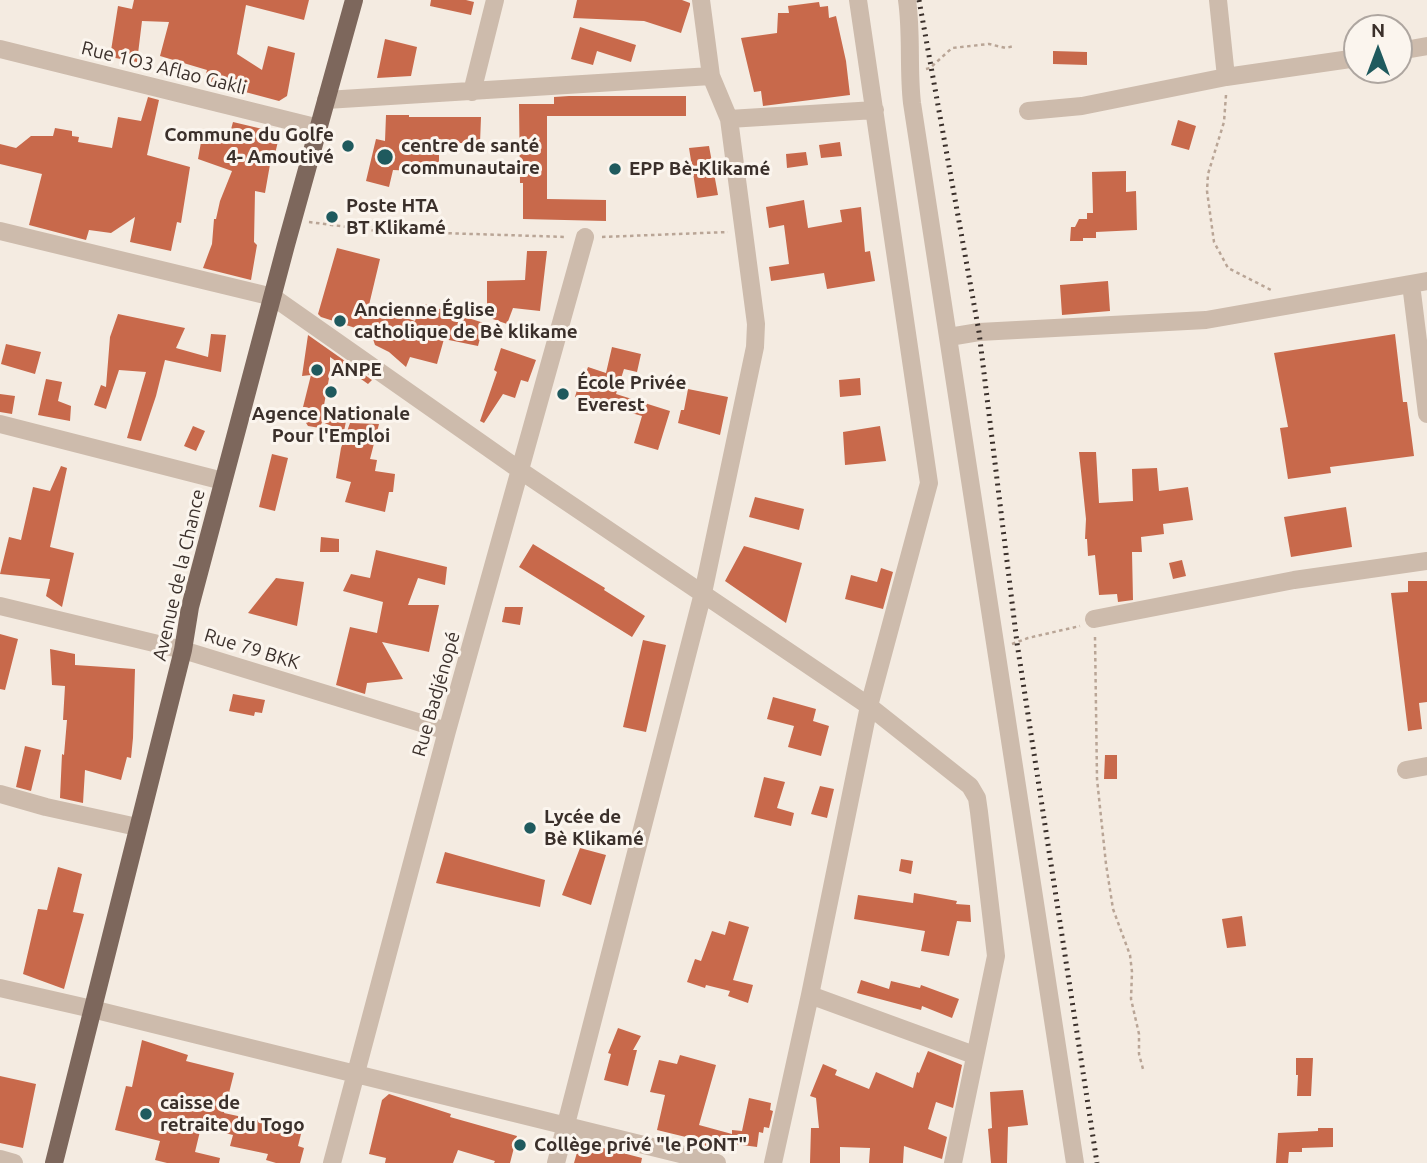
<!DOCTYPE html>
<meta charset="utf-8">
<style>
body{margin:0}
#map{position:relative;width:1427px;height:1163px;overflow:hidden;background:#f4ebe1;font-family:Ubuntu,sans-serif}
canvas{display:block}
.north{position:absolute;left:1343px;top:14px;width:70px;height:70px;box-sizing:border-box;background:#fbf5ee;border:2px solid #aea6a0;border-radius:50%;rotate:0deg;font-size:19px;font-weight:700;line-height:28px;text-align:center;color:#3b302b}
.north::after{content:'';display:block;margin:auto;width:24px;height:32px;background:#1f5a5e;clip-path:polygon(50% 0,100% 100%,50% 72%,0 100%)}
</style>
<div id="map">
<canvas width="1427" height="1163"></canvas>
<div class="north">N</div>
</div>
<script>
const g = document.querySelector('canvas').getContext('2d');
g.lineJoin = 'round';
function fill(path, color) { g.fillStyle = color; g.fill(path, 'evenodd'); }
function trace(path, color, width, dash) { g.strokeStyle = color; g.lineWidth = width; g.lineCap = dash ? 'butt' : 'round'; g.setLineDash(dash || []); g.stroke(path); }
function drawText(font, color, halo, rows, align = 'center') {
  g.font = font + ' Ubuntu,sans-serif'; g.lineWidth = 6; g.setLineDash([]); g.textBaseline = 'middle'; g.strokeStyle = halo; g.fillStyle = color; for (const [text, x, y, turn = 0] of rows) {
    g.save(); g.translate(x, y); g.rotate((+turn || 0) * Math.PI / 180); g.textAlign = isNaN(turn) ? turn : align; if (halo) g.strokeText(text, 0, 0); g.fillText(text, 0, 0); g.restore();
  }
}
fill(new Path2D(`
 M134 0H309L304 20 246 5 237 54 262 70 268 46 295 53 287 96 279 101 204 81 207 70 160 56 169 22 142 21 137 62 110 57 118 6 132 9Z
 M431 0H466L474 2 471 15 430 6Z
 M577 0H682L690 3V5L681 33 644 21 573 18Z
 M819 2 820 7 828 6 829 18 836 16 846 61 850 95 763 106 761 91 754 92 741 38 777 33 778 13H789L788 6Z
 M580 27 636 45 631 62 597 51 593 65 571 59Z
 M385 39 417 47 411 76 377 78Z
 M1053 51 1087 52V65L1053 64Z
 M569 96H686V116H547V199L606 200V221L523 219V183H520L519 104H554V97Z
 M148 97 159 100 147 155 190 167 181 223 177 222 171 251 130 242 135 217 111 233 89 230 86 240 29 225 42 174 0 164V144L16 148 31 136H53L55 128 72 131V136L79 137 78 142 112 148 118 117 141 121Z
 M386 115H409V117H481L480 143H439V172L393 170 389 187 366 181 376 139 385 141Z
 M1178 120 1196 126 1189 150 1171 145Z
 M233 122 275 132 279 137 275 154 272 153 265 193 255 191 254 242 257 245 251 280 203 268 212 244 214 219H216L220 201 232 171 198 159 203 131 230 133Z
 M840 142 842 156 821 158 819 145Z
 M709 146 718 195 697 198 689 148Z
 M806 152 808 165 787 168 786 154Z
 M1126 171V192L1136 191 1137 230 1096 232V238H1083V241H1070L1071 227H1075L1079 219H1087V213H1093L1092 172Z
 M804 200 808 228 842 222 840 210 861 207 865 252 870 251 875 281 827 289 824 273 771 281 769 267 789 264 784 225 769 228 766 207Z
 M337 248 380 259 369 305 415 321 421 303 484 323 478 346 444 339 437 364 410 357 406 367 389 352 375 345 371 333 321 317 318 314Z
 M527 251H547L540 311 513 308 507 324 487 317V281L525 280Z
 M1108 281 1110 311 1062 315 1060 285Z
 M118 314 185 328 176 348 208 357 211 334 226 335 221 372 165 360 156 396 141 441 127 438 146 372 119 370 106 409 94 405 101 385 106 387 110 337Z
 M1395 334 1403 402H1407L1414 456 1330 467 1331 473 1288 479 1280 428 1288 427 1274 353Z
 M308 335 372 380 368 384 330 357V373L324 405 348 412 344 431 322 422 320 428 308 426 301 415 311 375 302 376Z
 M6 344 41 352 35 374 1 364Z
 M612 347 641 354 637 372 624 369 616 394 670 411 658 450 634 443 642 416 575 397 579 383 582 384 588 367 606 373Z
 M501 348 536 360 528 382 521 380 515 398 503 394 484 423 480 421 497 372 494 370Z
 M860 378 861 395 840 397 839 380Z
 M46 379 62 382 58 401 71 406 70 421 38 415Z
 M688 389 728 397 720 435 678 423 681 410H684Z
 M0 394 15 396 12 414 0 412Z
 M350 423 379 424 370 459 377 460 375 471 395 474 393 492H389L385 512 345 502 351 482 336 478 341 448Z
 M193 426 205 431 196 451 184 446Z
 M880 426 886 461 845 465 843 432Z
 M1079 452H1096L1099 503 1133 501 1132 469 1157 468 1159 491 1188 487 1193 520 1163 524 1164 534 1141 537 1142 552H1132L1133 600 1118 602 1117 594 1099 595 1095 555 1088 556 1087 539H1085L1086 519Z
 M272 454 288 458 275 511 259 507Z
 M61 466 67 468 50 547 74 553 62 607 46 596 50 579 0 574 9 537 21 540 33 487 50 491Z
 M755 497 804 509 799 530 749 517Z
 M1346 507 1352 547 1291 557 1284 517Z
 M321 537 339 539V552H320Z
 M533 544 605 588 604 590 645 616 632 637 519 567Z
 M744 546 802 563 786 623 725 581Z
 M376 550 447 567 445 585 418 578 408 605H439L429 652 382 642 403 679 367 683 365 694 336 685 350 627 377 633 383 602 343 591 351 574 370 578Z
 M1182 560 1186 576 1173 579 1169 563Z
 M881 568 893 572 883 609 845 599 851 575 877 582Z
 M276 578 304 582 297 626 248 613Z
 M1408 581H1427V702L1419 703 1422 729 1408 731 1391 593 1408 592Z
 M505 607H523L520 625 502 622Z
 M0 634 18 639 5 690 0 689Z
 M643 640 666 645 646 732 623 727Z
 M50 649 75 654V665L135 669 133 738 131 758 127 757 121 780 85 770 83 803 60 798 62 754 64 755 67 720H63L65 686 52 685Z
 M233 694 265 700 262 713 255 712 254 716 229 711Z
 M773 697 816 709 813 721 829 726 821 756 788 747 794 726 767 719Z
 M25 746 41 750 31 791 16 787Z
 M1105 755H1117V779H1104Z
 M764 777 785 782 777 808 794 813 791 826 754 817Z
 M820 786 834 789 827 818 811 814Z
 M580 848 606 855 591 905 562 895Z
 M445 852 545 880 540 907 436 883Z
 M901 859 913 861 911 874 899 871Z
 M58 867 82 874 73 912 84 914 64 989 23 974 38 909 47 910Z
 M914 893 957 901 956 904 970 905 971 922 957 921 949 956 921 951 925 931 854 919 858 895 913 903Z
 M1242 916 1246 946 1227 948 1222 919Z
 M729 921 749 927 733 980 753 985 748 1003 728 996 730 991 706 985 705 988 687 982 695 959 701 961 712 931 725 935Z
 M861 980 889 989 891 981 920 988 921 985 959 999 952 1018 922 1006 921 1010 857 993Z
 M618 1028 641 1036 633 1050H637L628 1086 604 1080 611 1054 608 1053Z
 M142 1040 188 1055 186 1061 234 1073 224 1113 302 1130 298 1146 304 1148 300 1163H276L266 1160 268 1154 230 1146 233 1135 201 1127 195 1152 220 1158 219 1163H167L155 1160 160 1141 115 1130 126 1086 132 1087Z
 M928 1051 962 1065 953 1108 936 1102 928 1129 947 1137 942 1159 904 1146 903 1163H869L870 1148 840 1147V1163H810L811 1128H819L816 1098 810 1096 823 1064 837 1070 835 1075 869 1089 876 1072 913 1088 917 1072 919 1073Z
 M680 1055 716 1065 699 1125 732 1134V1130L742 1131 749 1098 771 1103 770 1110 773 1111 769 1128 764 1127 763 1133 759 1132 757 1147 713 1141 711 1150 692 1145 694 1139 657 1130 665 1095 650 1092 659 1060 677 1064Z
 M1296 1058H1313L1311 1096H1297L1298 1075H1296Z
 M0 1076 36 1084 23 1148 0 1143Z
 M1023 1090 1028 1125 1008 1127 1007 1163H991L988 1129 992 1128 990 1092Z
 M389 1094 451 1114 450 1117 517 1136 510 1163H494L495 1161 458 1150 453 1163H385L386 1158 369 1154 382 1100Z
 M1318 1128H1333V1147L1302 1148V1152H1289L1288 1163H1276L1278 1133 1318 1131Z
 M580 1142 642 1158 641 1163H574Z`), '#c8694b');
trace(new Path2D(`
 M926 69 930 68 952 48 989 44 1006 48 1014 46
 M1226 95 1224 122 1208 174 1207 191 1214 242 1228 268 1271 290
 M309 222 378 231 567 237
 M602 237 728 232
 M1095 637 1097 779 1106 864 1113 909 1130 955 1132 972 1131 999 1139 1034V1054L1143 1069
 M1012 644 1028 638 1080 626`), '#b9a596', 2.5, [3.5, 3.5]);
trace(new Path2D(`
 M907 0C912 34 908 69 912 103L1075 1163
 M1218 0 1226 77
 M0 49 319 128
 M1399 51 1427 46
 M472 92 495 0
 M326 100 711 76
 M1028 111 1082 106 1226 77 1357 58
 M729 119 875 110
 M0 231 273 297 521 471 869 706 970 786 977 798 979 812 996 956 953 1163
 M1411 284 1427 414
 M949 337 979 332 1206 320 1427 281
 M0 424 223 481
 M0 606 183 650 447 731
 M1094 619 1294 580 1427 561
 M1406 770 1427 766
 M0 794 46 807 137 827
 M0 988 92 1009 717 1163
 M810 995 974 1055
 M0 1159 14 1163
 M332 1163 447 731 585 237
 M556 1163 703 593 755 347 756 324 729 119 711 76 701 0
 M773 1163 810 995 869 706 929 483 858 0`), '#cdbbac', 18);
trace(new Path2D(`
 M54 1163 183 650 190 607 286 245 354 0`), '#7d675c', 18);
trace(new Path2D(`
 M919 0 979 332 1017 643 1097 1163`), '#3b302b', 5, [2, 5]);
for (const [x, y, r, color] of [
 [348,146,7,"#1f5a5e"],
 [385,157,9,"#1f5a5e"],
 [615,169,7,"#1f5a5e"],
 [332,217,7,"#1f5a5e"],
 [340,321,7,"#1f5a5e"],
 [317,370,7,"#1f5a5e"],
 [331,392,7,"#1f5a5e"],
 [563,394,7,"#1f5a5e"],
 [530,828,7,"#1f5a5e"],
 [146,1114,7,"#1f5a5e"],
 [520,1145,7,"#1f5a5e"]
]) { const dot = new Path2D(); dot.arc(x, y, r, 0, 2 * Math.PI); g.fillStyle = color; g.fill(dot); trace(dot, '#fbf5ee', 2.5); }
drawText('19px', '#3b302b', '#fbf5ee', [
 ["Rue 1O3 Aflao Gakli",164,68,14],
 ["Avenue de la Chance",179,575,-77],
 ["Rue 79 BKK",252,649,17],
 ["Rue Badjénopé",436,694,-74]
]);
drawText('bold 19px', '#3b302b', '#fbf5ee', [
 ["Commune du Golfe",334,135,"right"],
 ["4- Amoutivé",334,157,"right"],
 ["centre de santé",401,146],
 ["communautaire",401,168],
 ["EPP Bè-Klikamé",629,169],
 ["Poste HTA",346,206],
 ["BT Klikamé",346,228],
 ["Ancienne Église",354,310],
 ["catholique de Bè klikame",354,332],
 ["ANPE",331,370],
 ["École Privée",577,383],
 ["Everest",577,405],
 ["Agence Nationale",331,414,"center"],
 ["Pour l'Emploi",331,436,"center"],
 ["Lycée de",544,817],
 ["Bè Klikamé",544,839],
 ["caisse de",160,1103],
 ["retraite du Togo",160,1125],
 ["Collège privé \"le PONT\"",534,1145]
], 'left');
</script>
